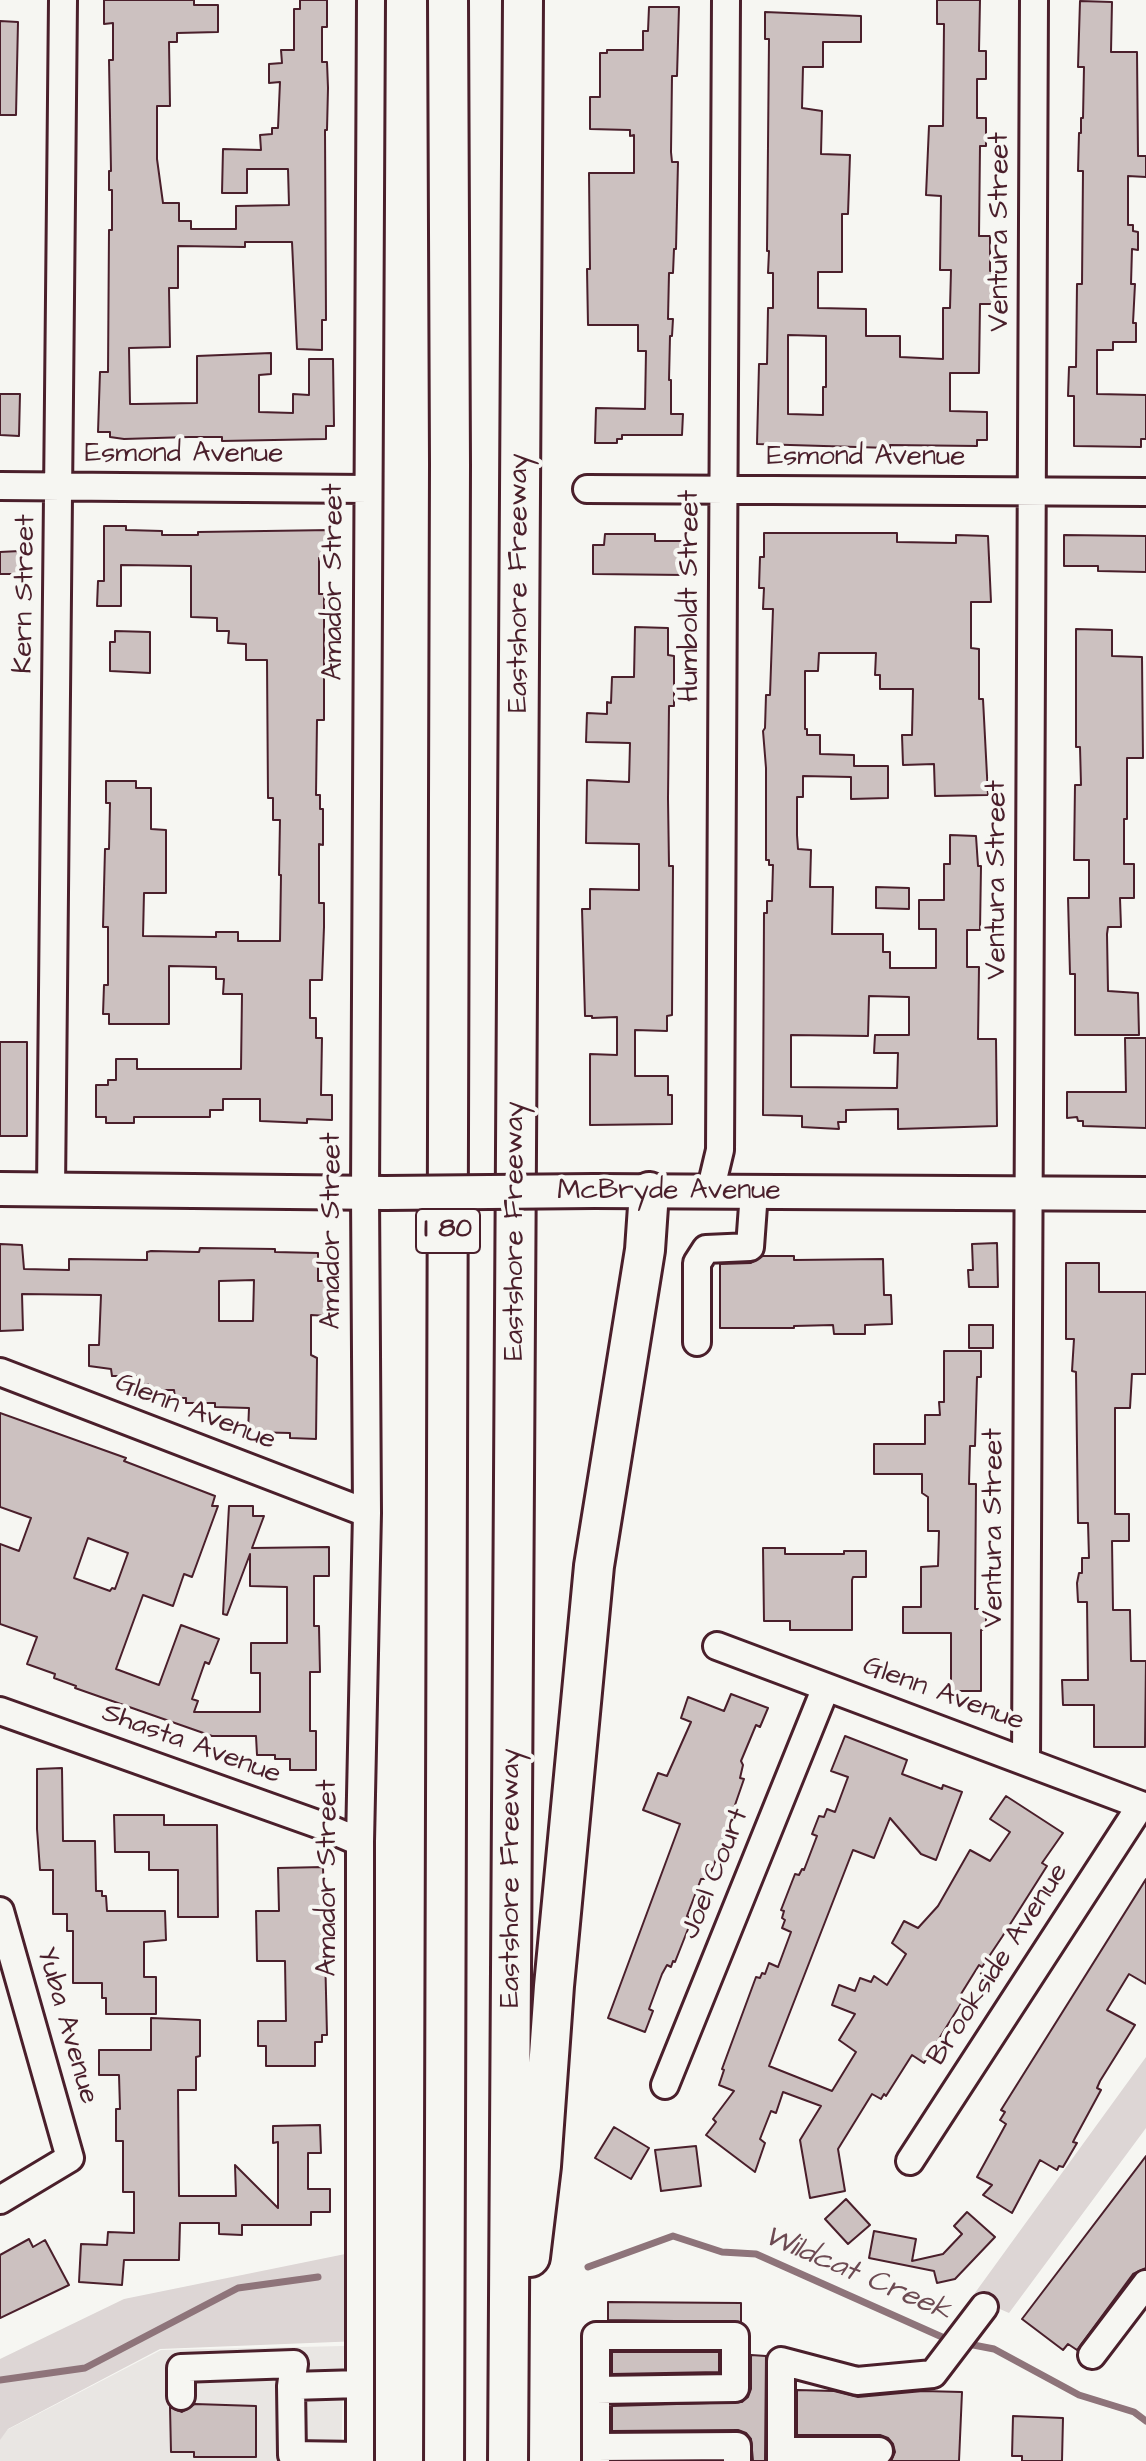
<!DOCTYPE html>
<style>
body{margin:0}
canvas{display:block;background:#f6f6f2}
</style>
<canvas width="1146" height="2461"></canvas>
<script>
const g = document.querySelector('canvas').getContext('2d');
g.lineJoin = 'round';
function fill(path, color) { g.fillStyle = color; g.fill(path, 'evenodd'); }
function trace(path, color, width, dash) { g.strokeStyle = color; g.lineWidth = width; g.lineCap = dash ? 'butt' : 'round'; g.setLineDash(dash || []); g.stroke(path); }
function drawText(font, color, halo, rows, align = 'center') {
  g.font = font + ' "Architects Daughter",sans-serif'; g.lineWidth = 8; g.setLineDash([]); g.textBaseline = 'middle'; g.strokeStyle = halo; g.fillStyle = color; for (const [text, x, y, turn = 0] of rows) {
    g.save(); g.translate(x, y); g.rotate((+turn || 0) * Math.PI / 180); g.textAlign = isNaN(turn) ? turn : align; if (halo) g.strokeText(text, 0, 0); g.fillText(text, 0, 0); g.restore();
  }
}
fill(new Path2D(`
 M344 2346 341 2461H0V2439L7 2430 161 2350Z`), '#e9e6e3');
fill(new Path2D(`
 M1146 2057V2128L1009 2313 972 2297Z
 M360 2251V2341L160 2349 8 2429 0 2440V2359L124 2299Z`), '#ddd6d5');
trace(new Path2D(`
 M588 2267 673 2236 722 2252 756 2254 951 2341
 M963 2343 994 2349 1079 2395 1134 2412 1146 2421
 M0 2380 85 2368 238 2288 318 2277`), '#8e747a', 7);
const building = new Path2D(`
 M104 0H194V5H218V32L177 33V42H169L170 106H157V159L163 203H179V221H191V229H236V206L289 205 288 169H247V193H222L223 149 261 150 260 135 272 134V128H278L280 82 269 83V64L282 63 281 50H294V9H300V0H327V27H322V62H327L328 88 327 130H325L326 320H322V350L297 349 292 242H245V247L178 246V288H169L170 347 129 348 130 404H135L197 403V356L271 353V374L259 375V412L293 413V394L309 395V359H333L334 426H326V439L222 441V437H189L124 439 110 437V432H98L100 372H108L109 230H112V190H109V171H111L109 60H113V23L104 24Z
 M937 0H980L979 51H986V79H977V118H986V146H980L979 236H990V271H995L994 304H980L979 373H950V411L987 412V440H977V446L890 445V448L757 444 759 364H767L768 308H773V273H768L769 251H767L769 39H765V12L861 16V42H823V67H803L802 108 822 111 821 154 850 155 848 214H842V272H818V308L866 309V336H900V357L943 359V308H950L951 270H940L941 196 926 195 929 126H943L944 24H937ZM788 335 826 336V387H823V415L788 414Z
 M1080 1 1112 2 1111 52H1137L1138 156H1146V177L1128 176V225H1133V231L1138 232V250L1132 249 1131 284H1135L1133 323H1136V342H1113V350H1097V394L1146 395V439H1141V447L1074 446V396H1068L1069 367H1076L1077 284H1082L1083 171H1078L1079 133H1081V118H1083L1084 67H1078Z
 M649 7H679L677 76H672L671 152 672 162H678L676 249H674L673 273H669L668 319H673L672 336H670L669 380H671V414H683L682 435H622V439H617V443H595L596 408 645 409 646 351H638V325H588L587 269H590L589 173H634V135L630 136V130L590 129V97H600V53H607V50H643V31H648Z
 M0 21 18 22 16 115H0Z
 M0 394H20L19 436 0 435Z
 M104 526H126V530L162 531V535H198V532L332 530V558H319V594H324V720H317L316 795H320V809H323V845L319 844V903H324V927L322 980H310V1018H316V1038H322L321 1095H332V1120L307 1119V1123L260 1121V1099H223V1110H210V1117H134V1123H106V1117H96V1085H108V1080H116V1059H137V1069H241L242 994H223L224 979H216V967L169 966V1024H109V1014H103L104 985H108V927H103L105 849H109L110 803H106V781H136V788H151V829L166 830V893H144L143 936 216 937V932H238V941H280L281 875H279L280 820H273V798H268L267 660H246V644L228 643 229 631H217V618L191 617V566L121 565V606H97L98 581H104Z
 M764 533H897V542L956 543V535L988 536 991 602H971V648L979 649V699H983L988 795 935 796 934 764 903 765 902 735H912L913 689H880V675H875L876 653H819L818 671H805V729H807V735H820V754L854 755V766H888V798L851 799V777L803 776V797H797V835L798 849 811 850 810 887H833L832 934H883V952H890V968H936V929H919V900H944V864H950V835L976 836 978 866H981L980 930H967V967H979L978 1039H996L997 1126 898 1129V1109L846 1110V1122H838L839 1129 802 1127V1116L763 1115 764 913H767V901H772L773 865H769V860H766V768L763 731 765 728 766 695H770L773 609H763L764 588H759L760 557H764ZM869 996 909 997V1035H875L874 1053H898L897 1088 791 1087V1035L868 1036Z
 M605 534H655V541H686L685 575 593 574V545H604Z
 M1064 535 1146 536V572L1098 571V566H1064Z
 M20 551 21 574H0V552Z
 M635 627 668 628V655L674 656V706H669L668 798 669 866H673L672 1015 667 1016V1031L635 1030V1076H668V1095H672V1124L590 1125V1054L617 1055V1017L592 1018V1016H585L582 909H590V889L639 890V844L586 843 587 780 629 782 630 743 586 742 587 713 607 714V702L611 703 612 677H634Z
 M1076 629 1112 630V656L1142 657 1143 758H1127V819H1124V864H1134V898H1120L1121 927H1108L1107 934 1108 991 1138 993 1139 1035H1075V974H1070L1068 898H1089V860H1074L1075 785H1081L1080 747H1076Z
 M115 631 150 632V673L110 671V642H115Z
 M876 887 909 888V909L876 908Z
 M1125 1038H1146V1128L1083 1126V1121H1078L1077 1117 1067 1118V1092H1126Z
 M0 1042H27V1136H0Z
 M997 1243 998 1287H969L968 1270H973L972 1244Z
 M0 1244 22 1245 24 1269 69 1270V1259L147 1260V1252L151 1251 199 1252 200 1248 275 1249V1252L318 1253V1281H328V1316L311 1315V1355L317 1358 316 1439 290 1438V1433L248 1432 249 1408 215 1407V1403H186V1398H175L174 1390H148V1384H136V1376H112L111 1369 89 1366V1345H99L101 1295 22 1294 23 1330 0 1331ZM254 1280 253 1321H219V1281Z
 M763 1256H794V1260L883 1259 884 1295H891L892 1324 865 1325V1334H834L833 1325 794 1326V1328H720V1264L751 1263Z
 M1066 1263H1099V1292H1146V1374H1132L1130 1408H1115V1514H1129V1541H1112L1113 1610H1130L1131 1661H1146L1145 1747H1094V1705H1063L1062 1680H1088L1087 1602H1078L1077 1583 1079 1573H1082V1558H1089L1088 1523H1078L1076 1372 1072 1371 1074 1339H1066Z
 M969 1325H993V1348H969Z
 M944 1351H981V1377H977L975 1446H970L969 1484H976L975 1609H986V1630H981V1691H951V1633H903V1607H921V1567L938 1566 939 1531H928V1497L922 1493V1474H874V1444H925V1415H940L939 1402H944Z
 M0 1413 126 1458 124 1461 215 1496 212 1506H218L192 1577 184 1574 173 1606 143 1595 116 1669 159 1685 181 1625 219 1639 209 1664 205 1662 192 1699 198 1701 194 1712H260V1673H251V1643H287V1587L250 1586V1554L227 1615 223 1614 229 1506H253V1516H264L252 1548 329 1547V1576H314V1626H319L320 1672H310V1731H316V1770H290V1759H275V1755H257L256 1736H212L75 1688 76 1686 54 1678 55 1674 27 1664 37 1637 0 1624V1544L19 1551 31 1518 0 1507ZM88 1538 128 1553 115 1589 112 1588 110 1591 74 1578Z
 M763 1548H785V1554H844V1551H866V1577H853L852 1580V1630H790V1621H764Z
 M731 1694 768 1708 760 1727 756 1725 741 1761 743 1765 740 1778 744 1779 717 1857 708 1879H701L687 1916 689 1917 687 1923 690 1924 675 1962 673 1961 671 1967 667 1965 662 1974 649 2009 653 2011 645 2032 608 2018 680 1824 643 1810 658 1773 667 1776 691 1722 681 1718 688 1697 724 1711Z
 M845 1736 907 1760 902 1774 942 1789 943 1785 962 1792 936 1860 921 1854 890 1818 874 1858 853 1850 769 2066 832 2091 856 2052 839 2040 855 2014 832 2005 839 1985 855 1991 860 1978 871 1982 874 1976 887 1985 906 1954 892 1943 904 1921 918 1928 938 1906 970 1850 990 1861 1010 1832 990 1819 1006 1796 1063 1833 1042 1863 1047 1866 1002 1937 982 1967 979 1965 961 1994 965 1997 924 2063 912 2055 886 2096 884 2094 881 2099 872 2094 838 2149 845 2191 810 2198 800 2140 821 2106 783 2092 776 2113 771 2111 760 2139 765 2143 755 2172 706 2135 716 2122 713 2119 734 2091 719 2085 724 2070 722 2069 756 1977 760 1978 762 1973 765 1974 769 1963 778 1967 791 1932 782 1928 785 1920 782 1918 784 1911 781 1910 795 1874 799 1875 802 1869 804 1870 817 1836 812 1834 819 1816 824 1817 827 1809 835 1812 848 1777 831 1771Z
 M62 1768 63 1841H95L96 1891H102V1896H106L107 1911H165L166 1940 144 1942V1977H156V2014H106V1998H102V1983H73V1931H67V1914H53V1870H40L37 1829V1769Z
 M114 1815H164V1825H217L218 1917H178V1870H149V1852H115Z
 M323 1867 327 2035H322V2042H315V2066H266V2046H258V2021H286L285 1961H257L256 1911H279L278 1868Z
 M1146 1879V1984L1129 1974 1107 2010 1135 2025 1100 2081 1097 2088 1101 2090 1075 2138 1073 2142 1077 2143 1063 2167 1059 2166 1057 2170 1040 2160 1012 2213 983 2195 992 2185 977 2177 1006 2124 1000 2120 1005 2112 1001 2110Z
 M151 2018 200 2020V2056L196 2057V2090H178L179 2196H236L235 2165 278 2208V2142L273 2143V2126L320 2125 321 2153H308V2189H330V2212H311V2225H242V2235L219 2234V2223H180L179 2260H124L122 2285 79 2282 81 2244 107 2245 108 2232 134 2233V2192H123V2141H116V2109H120L119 2075H99V2050H151Z
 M614 2127 649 2148 631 2179 595 2158Z
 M696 2146 701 2186 661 2191 655 2150Z
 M1146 2156V2268L1133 2274 1077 2350 1068 2344 1063 2350 1022 2319Z
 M846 2199 870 2225 848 2244 825 2219Z
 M967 2212 995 2237 955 2279 937 2283 934 2271 869 2258 874 2231 916 2239 912 2261 943 2254 962 2234 954 2226Z
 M29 2239 33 2247 45 2240 69 2285 0 2318V2255Z
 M608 2302 741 2303V2322L608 2320Z
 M612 2352H719V2372L612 2374Z
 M751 2355 766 2356 765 2461H753L751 2439 746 2433 738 2430 612 2431V2406L742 2402 748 2397 751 2389Z
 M797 2390 834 2391 858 2397 923 2391 962 2392 959 2461H891L895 2452 893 2444 888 2438 880 2435H797Z
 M195 2404 256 2406V2457H194V2452H171L170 2407 182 2412Z
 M1013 2416 1063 2418 1062 2461H1022V2456H1012Z`);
fill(building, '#ccc1c0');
trace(building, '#4a1f2b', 2);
const minor = new Path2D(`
 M0 486 368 489
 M587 489 1146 492
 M51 1189 63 0
 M710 1192 720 1150 726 0
 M697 1342V1263L706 1249 750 1247 754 1192
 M0 1372 367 1513
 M717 1646 1146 1807
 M0 1711 323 1826 360 1842
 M1026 1760 1034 0
 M0 1911 70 2158 0 2200
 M665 2085 826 1687
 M910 2161 1141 1805
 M1092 2355 1146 2284
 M596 2390 735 2388V2336H596C596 2378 596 2419 596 2461
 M181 2396V2368L294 2364 291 2386
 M596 2447 737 2446V2461
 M781 2451H879
 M360 2456 292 2455 291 2386 360 2384
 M360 2461V1842L367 1513 365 1193 371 0
 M781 2461V2361L857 2381 933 2374 984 2307`);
const major = new Path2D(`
 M0 1189 385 1193
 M594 1191 1146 1194`);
const highway = new Path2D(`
 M530 2257 541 2166 554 1986 594 1566 645 1250 649 1192
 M444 2461 450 464 448 0
 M508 2461 523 0`);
trace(minor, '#4a1f2b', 32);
trace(major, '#4a1f2b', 38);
trace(highway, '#4a1f2b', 44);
trace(minor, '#f6f6f2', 26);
trace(major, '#f6f6f2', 32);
trace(highway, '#f6f6f2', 38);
const majorBridge = new Path2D(`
 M385 1193 594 1191`);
trace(majorBridge, '#4a1f2b', 38, []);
trace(majorBridge, '#f6f6f2', 32);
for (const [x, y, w] of [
 [448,1231,64]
]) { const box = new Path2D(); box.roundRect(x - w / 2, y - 22, w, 44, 6); g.fillStyle = '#f6f6f2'; g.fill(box); trace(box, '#4a1f2b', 2); }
drawText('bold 26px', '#4a1f2b', null, [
 ["I 80",448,1231]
]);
drawText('28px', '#4a1f2b', '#f6f6f2', [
 ["Ventura Street",1001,232,-90],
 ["Esmond Avenue",184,455],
 ["Esmond Avenue",866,458],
 ["Amador Street",335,582,-90],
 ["Eastshore Freeway",520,583,-90],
 ["Kern Street",26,594,-89],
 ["Humboldt Street",691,596,-90],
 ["Ventura Street",998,880,-90],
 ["McBryde Avenue",669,1192],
 ["Amador Street",333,1231,-90],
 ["Eastshore Freeway",516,1231,-90],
 ["Glenn Avenue",195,1413,21],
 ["Ventura Street",995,1528,-90],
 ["Glenn Avenue",943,1695,20],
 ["Shasta Avenue",191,1745,20],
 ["Joel Court",716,1874,-68],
 ["Amador Street",329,1878,-90],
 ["Eastshore Freeway",512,1878,-90],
 ["Brookside Avenue",999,1965,-57],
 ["Yuba Avenue",66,2026,74]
]);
drawText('italic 30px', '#6c4a52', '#f6f6f2', [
 ["Wildcat Creek",857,2275,23]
]);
</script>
